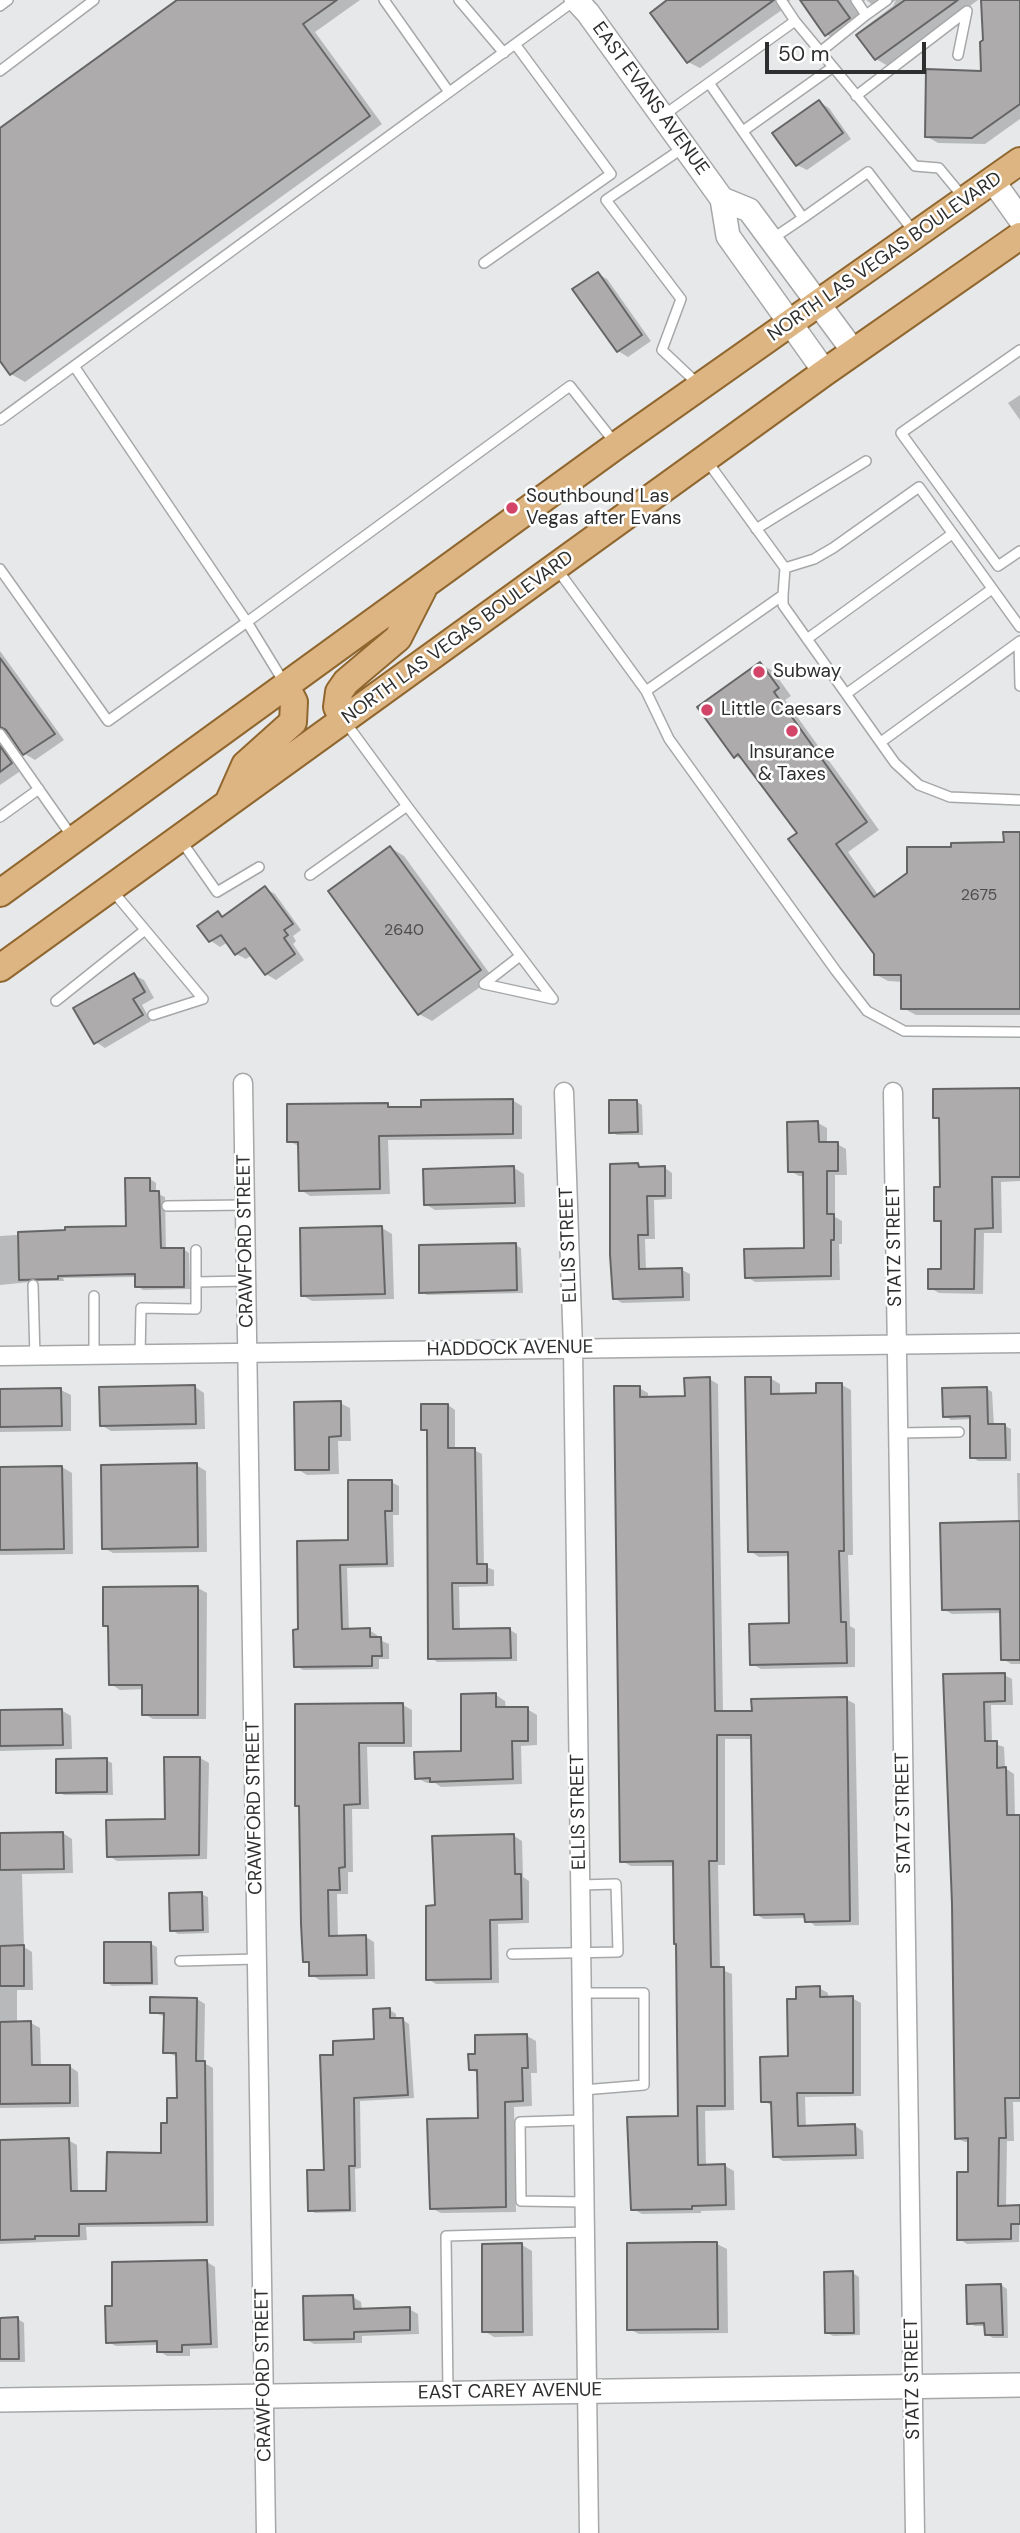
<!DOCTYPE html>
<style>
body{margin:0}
#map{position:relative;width:1020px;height:2533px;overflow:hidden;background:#e7e8e9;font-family:"DM Sans",sans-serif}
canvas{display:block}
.scale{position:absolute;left:765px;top:42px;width:161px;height:32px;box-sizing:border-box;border:4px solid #2d2e2e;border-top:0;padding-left:9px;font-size:21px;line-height:24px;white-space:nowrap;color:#2d2e2e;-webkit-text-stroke:5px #fff;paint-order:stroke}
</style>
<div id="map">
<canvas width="1020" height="2533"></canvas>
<div class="scale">50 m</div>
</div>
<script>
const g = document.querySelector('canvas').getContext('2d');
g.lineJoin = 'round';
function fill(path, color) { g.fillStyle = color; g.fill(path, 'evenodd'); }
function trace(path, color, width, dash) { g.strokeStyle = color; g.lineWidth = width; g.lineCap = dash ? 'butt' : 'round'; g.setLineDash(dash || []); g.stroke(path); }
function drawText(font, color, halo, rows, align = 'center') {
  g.font = font + ' "DM Sans",sans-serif'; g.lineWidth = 5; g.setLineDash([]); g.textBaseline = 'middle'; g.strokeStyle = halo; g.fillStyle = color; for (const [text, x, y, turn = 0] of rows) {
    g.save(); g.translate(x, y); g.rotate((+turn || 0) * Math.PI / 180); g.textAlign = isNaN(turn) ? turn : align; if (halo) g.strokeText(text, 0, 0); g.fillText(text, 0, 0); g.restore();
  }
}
fill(new Path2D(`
 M180 0H360L315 32 382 124 25 382 11 374 0 358V130Z
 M669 0H790L786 7 700 68 688 62Z
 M802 0H865L860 9 867 21 838 41 826 34Z
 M866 0H978L888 66 876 59 857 33 893 6 896 0 881 11Z
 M983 0H1020V119L985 144 938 143 926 136 982 72 984 41Z
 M819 102 829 108 851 139 807 170 797 165Z
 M598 274 607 279 651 341 628 357 618 351 575 290Z
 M1020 395V420L1008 403Z
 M0 651 64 740 35 760 25 754 10 733 6 734 4 745 22 770 0 785Z
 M760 664 773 671 791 696 785 700 879 830 848 852 879 896 953 849 1006 844 1020 834V1015H916L903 1008V982L888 981 875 974V954L799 833 748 763 735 756Z
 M391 848 404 856 493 978 432 1021 419 1014Z
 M265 888 275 894 301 930 293 936 296 941 293 944 304 960 276 980 266 974 252 955 246 959 236 954 228 942 220 947 211 941 200 926 218 913 225 917Z
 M134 975 144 980 154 998 142 1005 151 1021 105 1048 96 1042Z
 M1020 1089V1181L1001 1182 1002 1233H984L983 1294 939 1293 930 1288 943 1271V1224L936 1220 942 1189 940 1120 935 1117Z
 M512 1100 522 1106V1139L388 1140 390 1194 310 1196 301 1190 300 1147 289 1141 388 1105 395 1109Z
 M636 1101 642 1105 643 1135H617L611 1132Z
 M818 1123 827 1128V1144H837L846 1149 847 1175H835V1217L842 1221V1244H839L840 1280 755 1282 747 1277 806 1250 805 1176H799L790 1171Z
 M638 1165 645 1168H665L672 1173V1199L654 1200 655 1239H645L646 1270H682L690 1274V1301L622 1303 614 1298Z
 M514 1168 524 1174 525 1207 435 1210 425 1204Z
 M150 1179 156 1183V1193L165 1197 166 1250 183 1249 189 1253 190 1289 143 1290 137 1286V1277L63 1278 64 1281H40L0 1285V1236L128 1228Z
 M382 1228 392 1234 394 1299 312 1301 302 1295Z
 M515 1245 521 1248 523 1293 427 1295 421 1292Z
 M770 1378 780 1384V1396L818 1395 842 1385 851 1390 853 1555H848L850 1626 855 1629V1667L761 1669 752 1664 791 1625 790 1556 759 1557 750 1551Z
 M709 1379 718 1384 723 1713H754L846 1699 855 1704 859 1925 815 1926 806 1918 764 1919 755 1914 753 1739H725V1865H718L720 1969 732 1974 734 2110 705 2111 706 2167 725 2166 734 2171 735 2210 701 2211V2213L642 2214 633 2209 680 2117 674 1866H631L622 1861 639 1388 648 1393V1399L687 1398Z
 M195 1387 204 1393 205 1429 111 1431 101 1425Z
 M986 1388 992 1392 994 1426H1005L1011 1429V1461H978L972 1457V1419L951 1420 945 1416Z
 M61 1390 71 1395V1431L0 1432V1391Z
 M340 1403 350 1408 351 1441H338L339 1474 307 1475 297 1469Z
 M448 1405 455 1410V1450H474L482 1454 484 1566 494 1570V1586L459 1587 460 1630H510L517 1634V1661L437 1662 430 1657 428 1432 423 1429Z
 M196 1465 206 1471 207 1552 113 1553 104 1548Z
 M62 1467 72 1473 73 1554 0 1555V1469Z
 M1017 1473H1020V1664H1011L1003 1659 1002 1613 952 1614 943 1609 1018 1523Z
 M391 1482 399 1486V1515H393L394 1567 347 1568 349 1630H369L377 1635V1639L389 1644V1659H379V1669L303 1670 296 1666 300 1631 350 1542Z
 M198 1588 207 1593 206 1719H153L144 1714V1689L120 1690 111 1684 110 1628 105 1625V1589Z
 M1004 1675 1012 1679 1013 1705H991L992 1743 1004 1747 1005 1768 1014 1774 1015 1817H1020V1886L945 1676Z
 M496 1695 505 1701 506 1709H527L537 1715V1745L521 1746 522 1784 441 1787 435 1783H427L417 1778 463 1753Z
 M403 1705 412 1710V1747H367L369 1809H352L353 1872H348V1894H337L338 1937H366L374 1942 375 1979 320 1980 311 1975 310 1964 305 1961 301 1807 297 1805V1706Z
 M61 1710 71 1716 72 1749 0 1751V1712Z
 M200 1758 209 1763 207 1859 117 1861 109 1856 167 1820 166 1759Z
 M106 1760 112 1763 113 1795H64L58 1792Z
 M63 1833 72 1839 73 1873 22 1874 24 1947 32 1952 33 1990H17V2023H31L40 2028 41 2067 69 2066 78 2072 79 2107 0 2108V1835Z
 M514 1836 522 1841 523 1877 529 1881V1923L498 1924 499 1983 436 1984 428 1979Z
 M201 1894 208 1897 209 1933 178 1934 172 1930Z
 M1020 1916V2102H1013L1014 2141H1007L1006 2207H1020L1019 2242 967 2244 959 2239 970 2174V2142H965L956 2138Z
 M105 1944H151L157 1947 158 1985 112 1986 106 1982Z
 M819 1988 828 1993V1999L852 1998 861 2003V2096L805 2097 806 2127 855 2126 863 2131 864 2159 783 2161 774 2156 773 2106 763 2101 790 2058 798 2001Z
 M197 1999 205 2004 204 2063 213 2068 214 2226 86 2227 87 2240 0 2244V2142L68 2140 77 2145 78 2193 108 2192 163 2154 169 2125 179 2099 178 2057 165 2052 166 2017 152 2012Z
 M390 2010 396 2014V2020H403L409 2024 414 2098 360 2101 361 2168 355 2169 356 2212 315 2213 309 2210 325 2171 335 2057 375 2041Z
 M527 2036 536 2041 537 2073H531L532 2106 514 2107 516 2212 441 2213 431 2208 480 2120 479 2074 470 2069 477 2055Z
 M717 2244 727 2249 728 2333 639 2334 629 2329Z
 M522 2245 532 2251 533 2336 494 2337 484 2331Z
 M207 2262 215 2267 218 2348 190 2349V2356H167L159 2351V2345L116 2346 108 2342 114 2308Z
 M853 2273 859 2277 860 2335 833 2336 826 2332Z
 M1001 2285 1007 2289 1008 2338H993L986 2334V2326H975L969 2323Z
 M353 2297 361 2302 362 2310 409 2309 418 2314 419 2334 362 2336V2343L314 2344 305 2339Z
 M0 2319H18L24 2323 25 2362H0Z`), '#0003');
const building = new Path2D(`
 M177 0H337L303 24 370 116 10 375 0 361V128Z
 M667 0H774L687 63 650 13Z
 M800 0H837L850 18 825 36Z
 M905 0H958L875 60 856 35Z
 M981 0H1020V104L972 138 925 137 926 69 981 71 980 42 983 40Z
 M819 100 843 133 796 166 772 133Z
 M598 272 642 335 617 352 572 289Z
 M0 658 55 734 23 755 6 730 0 727Z
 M760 662 779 688 774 692 867 822 836 844 874 897 907 873V847H951V843L1004 842 1003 832H1020V1009H901V975H874V954L788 839 797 833 738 754 734 758 697 707Z
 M0 746 12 763 0 772Z
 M390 846 481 970 418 1015 328 891Z
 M265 886 293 924 284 930 288 935 284 938 295 954 265 975 245 948 235 955 221 935 209 942 197 926 218 911 222 917Z
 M134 973 145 992 133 999 143 1015 94 1044 73 1008Z
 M1020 1088V1177H992L993 1228 975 1229 974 1289H928V1269H941V1221H934V1187H940L939 1118H933V1089Z
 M513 1099V1134L379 1136 380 1189 299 1191 298 1142H287V1104L388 1103V1107H421V1100Z
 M609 1100H637L638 1132 609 1133Z
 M818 1121 819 1142H838V1171H827V1214H834V1240H831V1276L745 1278 744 1249 804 1248 803 1172H788L787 1122Z
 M638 1163 639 1167 665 1166V1196H647L648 1235H638L639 1269 682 1268 683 1297 613 1299 610 1255V1164Z
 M514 1166 515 1203 424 1205 423 1169Z
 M125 1178H150V1191H159L161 1248H184V1287H135V1274L58 1276V1279L19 1280 18 1232 65 1230V1227L126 1226Z
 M382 1226 385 1294 301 1296 300 1228Z
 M516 1243 517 1290 419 1293V1245Z
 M710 1377 715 1711H752L751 1699 847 1697 850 1921 805 1922 804 1914 754 1915 751 1735H717V1861H709L711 1967H724L725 2106H697L698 2165 725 2164 726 2205 692 2206V2209L631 2210 627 2117 678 2116 676 1944H674L673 1861 620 1862 614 1386H640V1397L685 1396 684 1378Z
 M745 1377H771V1394L816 1393V1383H842L844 1551H839L841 1622H846L847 1663 750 1665 749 1624 789 1623 788 1552H748Z
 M195 1385 196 1424 100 1426 99 1387Z
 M987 1387 988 1424H1005L1006 1458H970V1416L943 1417 942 1388Z
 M61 1388 62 1426 0 1427V1389Z
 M341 1401V1436L329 1437V1470H295L294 1402Z
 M421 1404H448V1448H475L477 1564H487V1583H452L453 1629 510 1628 511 1658 428 1659 427 1430H421Z
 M197 1463 198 1547 102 1549 101 1465Z
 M62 1466 64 1549 0 1550V1467Z
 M348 1480H392V1511H385L387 1564 340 1565 342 1629 370 1628V1637H381L382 1656H372V1666L294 1667 293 1630 298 1629 297 1541 348 1540Z
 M1020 1521V1660H1001L1000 1609 942 1610 940 1523Z
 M198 1586V1715H142V1685H109L108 1626H103V1587Z
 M1005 1673V1701L984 1702 985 1741H997V1768L1006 1767 1007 1815H1020V2098H1005L1006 2138H999L998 2206 1020 2205V2224H1011V2239L957 2240V2172H968V2138L955 2139 952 1904 943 1674Z
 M496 1693V1707H528V1741H512L513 1779 430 1782V1778L415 1779 414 1752 461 1751V1694Z
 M403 1703 404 1743H359L360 1804 344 1805 345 1867 339 1868 340 1890H328L329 1936 366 1935 367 1975 309 1976V1962H303L301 1924 299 1806H295V1704Z
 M62 1709 63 1745 0 1746V1710Z
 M164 1757H200L199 1855 107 1857 106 1820 165 1819Z
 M107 1758V1792L56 1793V1759Z
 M63 1832 64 1869 0 1870V1833Z
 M514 1834 515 1874H521L522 1919 490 1920 491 1979 426 1980V1906L435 1905 432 1836Z
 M202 1892 203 1930 170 1931 169 1893Z
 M104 1942H151L152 1983H104Z
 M24 1945V1986H0V1946Z
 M820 1986V1997L853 1996V2093H797L798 2126 855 2124 856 2155 773 2157 771 2102H761L760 2057 788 2056 787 1999H796V1987Z
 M150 1997 197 1998 196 2061H205L207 2222 79 2224V2236H35V2239L0 2240V2140L69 2138 71 2191H106L107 2152 161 2153V2123H167V2098H177L176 2053H163L164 2013H150Z
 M390 2008V2018H403L408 2095 354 2098 355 2166H349L350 2210 308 2211 307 2170H324L320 2055H333V2041L374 2039 373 2009Z
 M31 2021 32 2065H70V2103L0 2104V2022Z
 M527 2034 528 2068H522L523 2101 505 2102 506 2207 430 2209 427 2119 478 2118 477 2070H469L468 2054H475V2035Z
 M697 2242H717L718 2329 627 2330V2243Z
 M522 2243 523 2332H482V2244Z
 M207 2260 211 2344 182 2345V2352H157V2341L106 2343 105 2306H112V2262Z
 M853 2271 854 2333H825L824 2272Z
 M1001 2284 1003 2335H985L984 2323 967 2324 966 2285Z
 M353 2295 354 2309 410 2307V2330L354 2332V2339L304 2340 303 2296Z
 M18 2317 19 2359H0V2318Z`);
fill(building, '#adabac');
trace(building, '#666566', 2);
const lane = new Path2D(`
 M384 0 449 92
 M459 0 504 53
 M856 0 866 15 887 0
 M0 6 8 0
 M795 21 915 166 939 168 963 197
 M820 52 866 15
 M0 71 94 0
 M709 83 803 218 772 239
 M856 96 967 11 958 55
 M664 115 795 21 781 0
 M743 131 833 67
 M683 148 606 200 681 299 662 350 699 385
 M803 218 868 172 914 232
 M484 263 611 174 515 44
 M1020 350 901 433 998 566 1020 551
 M74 366 247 622 570 386 615 443
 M0 420 574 1
 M756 529 866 461
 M785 568 814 559 833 548 919 487 1020 627
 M0 569 108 721 247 622 285 684
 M557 569 646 691 669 739 836 971 867 1011 904 1031 1020 1032
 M783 595V605L895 763 919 785 950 797 1020 800
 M807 639 952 534
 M1019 642 1020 686
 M646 691 783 595 785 568 707 461
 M846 694 992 589
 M346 723 407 806
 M0 734 73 838
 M881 742 1020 641
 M0 817 39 789
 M180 839 217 892 259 867
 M310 875 407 806 553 999
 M111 889 203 999 153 1015
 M484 984 553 999
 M484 984 520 956
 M56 1001 145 930
 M167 1206 245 1205
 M196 1282 246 1281
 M33 1285 35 1357
 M94 1296V1356
 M140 1355 141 1308 196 1309V1250
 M898 1433 959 1432
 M512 1954 618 1952 616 1884 580 1885
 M180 1961 257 1959
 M582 1993H644V2085L583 2090
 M583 2120 520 2122 521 2201 584 2202
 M448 2392 446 2236 585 2232`);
const street = new Path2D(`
 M243 1083 266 2533
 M564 1092 573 1348 589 2533
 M893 1092 915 2533
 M0 1356 1020 1343`);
const secondary = new Path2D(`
 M576 0 588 13 722 199 728 236 825 372
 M993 181 1020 219
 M722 199 749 210 854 352
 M0 2400 1020 2385`);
const primary = new Path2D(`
 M343 719 337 707 339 692 346 682 398 638 423 589
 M229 801 245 765 293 722 294 702 286 686
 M0 893 617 445 1020 161
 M0 968 825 372 1020 236`);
trace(lane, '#a6a7a8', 12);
trace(street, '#a6a7a8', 21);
trace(secondary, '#a6a7a8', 26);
trace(primary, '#90662f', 30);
trace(lane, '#fff', 9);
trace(street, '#fff', 18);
trace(secondary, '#fff', 23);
trace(primary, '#ddb582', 26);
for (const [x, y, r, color] of [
 [512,508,7,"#d34469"],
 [759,672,7,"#d34469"],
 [707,710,7,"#d34469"],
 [792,731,7,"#d34469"]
]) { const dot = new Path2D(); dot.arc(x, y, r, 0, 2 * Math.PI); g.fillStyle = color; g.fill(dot); trace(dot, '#fff', 2.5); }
drawText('16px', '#4d4d4e', null, [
 ["2675",979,896],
 ["2640",404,931]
]);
drawText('19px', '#2d2e2e', '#fff', [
 ["EAST EVANS AVENUE",650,99,54],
 ["NORTH LAS VEGAS BOULEVARD",885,257,-35],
 ["NORTH LAS VEGAS BOULEVARD",458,638,-36],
 ["CRAWFORD STREET",246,1241,-91],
 ["ELLIS STREET",569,1245,-92],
 ["STATZ STREET",895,1246,-91],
 ["HADDOCK AVENUE",510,1349,-1],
 ["CRAWFORD STREET",255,1808,-91],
 ["ELLIS STREET",579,1812,-91],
 ["STATZ STREET",904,1813,-91],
 ["CRAWFORD STREET",264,2375,-91],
 ["STATZ STREET",913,2379,-91],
 ["EAST CAREY AVENUE",510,2392,-1]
]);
drawText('19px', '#2d2e2e', '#fff', [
 ["Southbound Las",526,497],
 ["Vegas after Evans",526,519],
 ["Subway",773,672],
 ["Little Caesars",721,710],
 ["Insurance",792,753,"center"],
 ["& Taxes",792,775,"center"]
], 'left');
</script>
